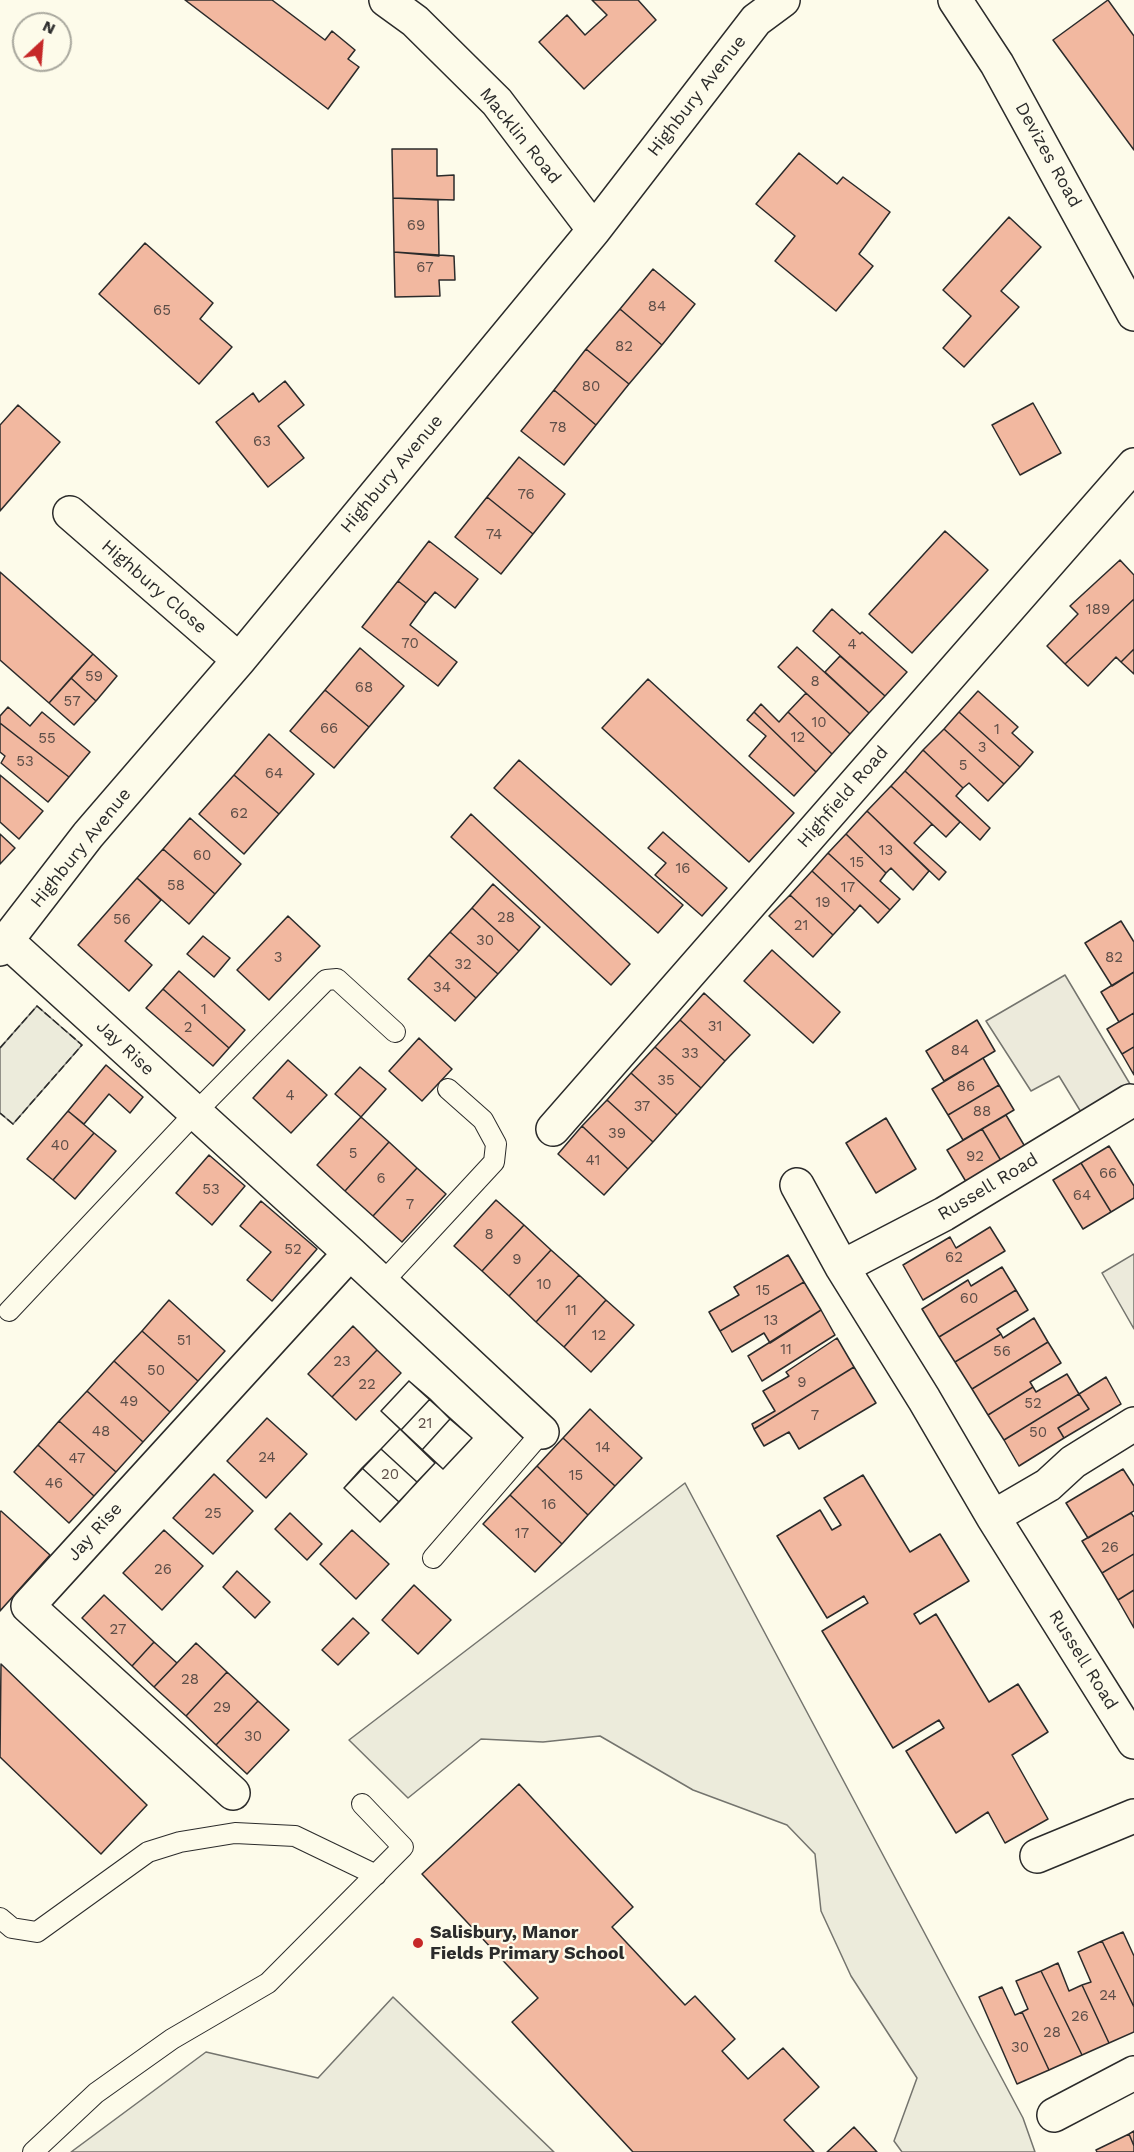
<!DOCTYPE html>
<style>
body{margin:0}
#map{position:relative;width:1134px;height:2152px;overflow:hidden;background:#fdfbea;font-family:"Work Sans",sans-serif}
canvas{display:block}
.north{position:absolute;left:12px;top:12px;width:60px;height:60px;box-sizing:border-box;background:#fdfbea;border:2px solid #a9a89e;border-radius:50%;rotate:26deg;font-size:16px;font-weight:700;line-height:24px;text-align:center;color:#2b2b2b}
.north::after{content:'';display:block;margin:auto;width:21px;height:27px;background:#c62828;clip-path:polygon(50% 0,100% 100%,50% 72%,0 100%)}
</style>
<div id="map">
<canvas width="1134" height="2152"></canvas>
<div class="north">N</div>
</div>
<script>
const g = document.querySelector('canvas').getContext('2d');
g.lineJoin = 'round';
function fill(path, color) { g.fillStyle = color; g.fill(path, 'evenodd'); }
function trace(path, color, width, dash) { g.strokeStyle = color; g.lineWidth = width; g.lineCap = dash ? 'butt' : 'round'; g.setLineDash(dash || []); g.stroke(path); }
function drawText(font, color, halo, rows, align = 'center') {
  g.font = font + ' "Work Sans",sans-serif'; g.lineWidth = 4.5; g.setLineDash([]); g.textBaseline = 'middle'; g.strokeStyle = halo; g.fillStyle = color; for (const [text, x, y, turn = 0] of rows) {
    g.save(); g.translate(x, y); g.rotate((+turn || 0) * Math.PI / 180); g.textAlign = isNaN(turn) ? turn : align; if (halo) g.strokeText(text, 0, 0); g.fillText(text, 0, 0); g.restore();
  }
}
const green = new Path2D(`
 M37 1006 82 1045 13 1124 0 1113V1048Z
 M685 1483 1023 2118 1035 2152H902L894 2141 917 2078 851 1976 821 1911 815 1854 787 1825 693 1790 600 1736 543 1742 481 1739 408 1798 349 1740Z
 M393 1997 554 2152H71L206 2052 318 2078Z`);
fill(green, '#ecebdb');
trace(green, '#74746e', 1.5);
const parking = new Path2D(`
 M1065 975 1133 1089 1084 1117 1059 1076 1031 1091 986 1021Z
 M1134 1254V1329L1102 1273Z`);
fill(parking, '#eceadb');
trace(parking, '#74746e', 1.5);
const building = new Path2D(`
 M185 0H272L325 40 332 31 355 50 348 59 359 67 328 109Z
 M592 0H638L656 20 584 89 539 42 567 15 585 35 607 15Z
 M1108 0 1134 36V150L1053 40Z
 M392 149H437V176L454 175V200L393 198Z
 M799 153 837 184 843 177 890 212 859 254 873 266 836 311 775 261 795 236 756 204Z
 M393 198 438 200 439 256 394 252Z
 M1009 217 1041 247 1001 291 1019 307 964 367 943 348 971 316 943 290Z
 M145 243 213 303 200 319 232 347 199 384 99 294Z
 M394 252 454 256 455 280H439L440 296 395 297Z
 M653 269 695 304 662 345 620 309Z
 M620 309 662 345 629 384 586 349Z
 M586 349 629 384 596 425 554 390Z
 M285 381 304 405 278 426 304 458 268 487 216 422 253 393 259 402Z
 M554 390 596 425 564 465 521 431Z
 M1033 403 1061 453 1020 475 992 425Z
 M18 405 60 442 0 511V425Z
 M519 457 565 494 533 534 487 497Z
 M487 497 533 534 501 574 455 537Z
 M945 531 988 570 912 653 869 614Z
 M429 541 478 579 455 608 435 592 426 603 398 581Z
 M1120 560 1134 575V599L1065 664 1047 646 1078 614 1070 606Z
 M0 572 93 654 49 703 0 660Z
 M398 581 426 603 410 625 457 662 438 686 362 627Z
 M1134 599V649L1121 662 1116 657 1088 686 1065 664Z
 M832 609 860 634 862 632 907 672 885 696 813 631Z
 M797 647 869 713 850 734 778 667Z
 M360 648 404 686 369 727 325 690Z
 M1134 649V674L1121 662Z
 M93 654 117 676 96 701 71 678Z
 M840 656 885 696 869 713 825 672Z
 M71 678 96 701 74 725 49 703Z
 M648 679 794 813 749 862 602 728Z
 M325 690 369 727 334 768 290 731Z
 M978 691 1018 727 1012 733 1033 752 1020 767 959 712Z
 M806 693 850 734 832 754 788 712Z
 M761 704 779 722 788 712 832 754 816 772 754 712Z
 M8 707 30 726 42 712 90 752 69 777 0 723V716Z
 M754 712 816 772 794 796 749 756 766 736 747 720Z
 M959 712 1020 767 1004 784 944 729Z
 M0 723 69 777 48 802 1 763 5 756 0 752Z
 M944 729 1004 784 988 801 969 783 963 788 923 750Z
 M269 734 314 774 279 814 234 775Z
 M923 750 963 788 956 796 990 828 980 840 905 771Z
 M519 760 683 905 658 933 494 788Z
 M905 771 960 822 946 837 891 786Z
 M0 775 43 811 19 839 0 822Z
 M234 775 279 814 244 854 199 814Z
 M891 786 932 824 914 843 946 872 939 880 867 811Z
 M867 811 929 871 913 890 891 868 886 873 846 834Z
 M471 814 630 964 611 985 451 837Z
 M190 818 241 864 215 894 163 849Z
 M663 832 727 888 702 916 655 875 666 863 648 848Z
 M0 834 15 848 0 864Z
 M846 834 886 873 880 881 900 899 890 910 828 853Z
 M163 849 215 894 189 924 137 878Z
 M828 853 890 910 878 923 860 905 855 911 812 871Z
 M812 871 855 911 833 935 790 895Z
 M137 878 161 900 125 941 152 965 129 991 78 945Z
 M493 884 540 927 519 951 472 908Z
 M790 895 833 935 813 957 769 916Z
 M472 908 519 951 498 974 450 932Z
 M288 916 320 946 269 1000 237 970Z
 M1121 921 1134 942V972L1112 986 1085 943Z
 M450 932 498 974 476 998 429 955Z
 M203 936 230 958 214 977 187 954Z
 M772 950 840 1012 813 1043 744 981Z
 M429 955 476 998 455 1021 408 979Z
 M179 971 245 1030 229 1048 163 989Z
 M1134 972V1013L1119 1022 1101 992Z
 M163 989 229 1048 213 1066 146 1008Z
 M704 993 750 1035 725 1061 680 1020Z
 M1134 1013V1047L1122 1054 1107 1029Z
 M680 1020 725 1061 701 1088 655 1047Z
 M977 1020 995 1051 944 1081 926 1051Z
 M419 1038 452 1069 422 1101 389 1071Z
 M655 1047 701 1088 677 1115 631 1073Z
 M1134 1047V1075L1122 1054Z
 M983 1058 999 1085 948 1115 932 1089Z
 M288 1060 327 1095 291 1133 253 1098Z
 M106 1065 143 1097 130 1113 109 1094 84 1124 68 1111Z
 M360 1067 386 1089 361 1117 335 1094Z
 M631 1073 677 1115 653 1142 607 1100Z
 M999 1085 1014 1110 963 1140 948 1115Z
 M607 1100 653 1142 628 1169 582 1126Z
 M68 1111 94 1133 53 1180 27 1159Z
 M1006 1115 1027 1150 1003 1164 982 1129Z
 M361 1117 389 1142 345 1191 317 1165Z
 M886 1118 916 1169 876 1193 846 1143Z
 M582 1126 628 1169 604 1195 558 1154Z
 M982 1129 1003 1164 968 1185 947 1150Z
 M94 1133 116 1151 75 1199 53 1180Z
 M389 1142 417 1168 373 1216 345 1191Z
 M1109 1146 1134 1186V1198L1111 1212 1081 1163Z
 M209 1155 245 1186 212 1225 176 1193Z
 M1081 1163 1111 1212 1083 1229 1053 1180Z
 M417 1168 446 1194 402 1242 373 1216Z
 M496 1200 524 1225 482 1271 454 1246Z
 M261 1201 317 1249 272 1301 247 1280 271 1252 240 1226Z
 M524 1225 551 1250 509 1296 482 1271Z
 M990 1227 1005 1251 923 1300 903 1265 950 1237 956 1248Z
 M551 1250 579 1275 536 1322 509 1296Z
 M788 1255 804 1282 720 1331 709 1312 739 1295 734 1287Z
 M1002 1267 1016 1290 939 1337 922 1309 968 1280 971 1286Z
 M579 1275 606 1300 564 1347 536 1322Z
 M804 1282 821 1310 770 1343 764 1333 732 1352 720 1331Z
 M1016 1290 1028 1310 997 1329 1001 1334 955 1362 939 1337Z
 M169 1300 225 1351 198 1381 142 1331Z
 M606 1300 634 1325 591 1372 564 1347Z
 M821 1310 835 1335 762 1381 748 1356Z
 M1034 1318 1048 1342 972 1389 955 1362 1001 1334 1003 1338Z
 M353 1326 377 1350 332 1397 308 1374Z
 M142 1331 198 1381 170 1412 114 1361Z
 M837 1338 854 1367 754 1429 752 1424 775 1411 763 1391 789 1376 786 1372Z
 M1048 1342 1061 1363 1030 1382 1033 1387 988 1415 972 1389Z
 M377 1350 401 1373 356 1420 332 1397Z
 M114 1361 170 1412 143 1442 87 1391Z
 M854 1367 876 1403 799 1449 789 1432 764 1446 754 1429Z
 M1067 1374 1079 1394 1004 1440 988 1415 1033 1387 1036 1392Z
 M1106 1377 1121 1404 1064 1438 1058 1428 1089 1409 1079 1394Z
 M409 1381 472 1438 443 1469 381 1411Z
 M409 1381 430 1399 401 1430 381 1411Z
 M87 1391 143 1442 116 1472 59 1421Z
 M1079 1394 1089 1409 1058 1428 1064 1438 1019 1466 1004 1440Z
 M430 1399 450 1419 422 1450 401 1430Z
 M590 1409 642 1458 615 1486 563 1438Z
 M267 1418 307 1454 266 1498 227 1461Z
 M450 1419 472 1438 443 1469 422 1450Z
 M59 1421 116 1472 94 1496 38 1445Z
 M400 1429 435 1463 380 1522 344 1488Z
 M400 1429 435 1463 417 1482 381 1449Z
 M563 1438 615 1486 588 1515 537 1466Z
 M38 1445 94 1496 69 1523 14 1472Z
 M381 1449 417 1482 399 1502 362 1468Z
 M537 1466 588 1515 562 1544 510 1495Z
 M362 1468 399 1502 380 1522 344 1488Z
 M1123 1469 1134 1486V1511L1088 1538 1066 1503Z
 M214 1474 253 1511 213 1554 173 1518Z
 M863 1475 910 1552 940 1534 969 1581 914 1614 920 1624 936 1614 989 1702 1018 1684 1048 1732 1012 1755 1048 1819 1005 1843 988 1812 956 1833 906 1751 944 1728 939 1720 893 1748 822 1631 868 1603 864 1596 827 1618 777 1536 820 1510 832 1530 841 1525 824 1498Z
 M510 1495 562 1544 535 1572 483 1524Z
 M1 1511 50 1555 0 1611V1512Z
 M290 1513 322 1544 307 1560 275 1529Z
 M1131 1513 1134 1517V1554L1102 1573 1082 1541Z
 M164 1530 203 1566 162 1610 123 1573Z
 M352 1530 389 1564 356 1599 320 1564Z
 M1134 1554V1590L1118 1600 1102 1573Z
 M237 1571 270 1602 255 1618 223 1587Z
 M414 1585 451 1620 418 1654 382 1620Z
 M1134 1590V1628L1118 1600Z
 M104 1595 154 1642 132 1666 82 1618Z
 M353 1618 369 1633 338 1665 322 1650Z
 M154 1642 177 1663 154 1687 132 1666Z
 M196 1643 227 1672 186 1716 154 1687Z
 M1 1664 147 1805 101 1854 0 1757Z
 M227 1672 258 1701 216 1745 186 1716Z
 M258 1701 289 1730 247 1774 216 1745Z
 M519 1784 633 1907 612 1927 685 2005 695 1996 735 2039 722 2051 748 2079 783 2048 819 2087 784 2120 814 2152H633L512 2022 538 1998 422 1874Z
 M1123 1932 1134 1956V2007L1102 1941Z
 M1102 1941 1134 2007V2032L1109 2043 1082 1985 1091 1982 1078 1952Z
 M1058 1963 1069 1991 1082 1985 1109 2043 1082 2055 1041 1971Z
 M1041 1971 1082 2055 1049 2070 1022 2012 1028 2009 1016 1981Z
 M1002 1987 1015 2015 1022 2012 1049 2070 1017 2084 979 1997Z
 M854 2127 877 2152H827Z
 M1134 2131V2146L1129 2134Z
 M1129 2134 1134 2146V2152H1097L1096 2150Z`);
fill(building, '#f2b8a0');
trace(building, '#2b2b2b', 1.5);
const service = new Path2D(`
 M382 1283 494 1162 496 1144 483 1120 448 1089
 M9 1311 195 1113 326 980 337 979 395 1032
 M433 1558 542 1432
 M0 1918 12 1928 37 1932 148 1852 180 1842 235 1833 295 1836 376 1875
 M33 2152 96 2093 172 2039 268 1983 403 1847 362 1804`);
const minor = new Path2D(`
 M386 0 415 21 497 102 594 230
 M70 513 239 660
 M7 941 350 1253 542 1432
 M0 949 88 835 239 660 594 230 756 20 783 0
 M553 1129 1134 465
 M797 1185 842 1267 924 1399 993 1517 1134 1742
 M842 1267 944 1214 1130 1101
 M993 1517 1048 1485 1073 1462 1134 1424
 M233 1793 28 1606 350 1253
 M1037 1856 1134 1816
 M1054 2115 1134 2073`);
const primary = new Path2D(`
 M955 0 997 64 1134 314`);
trace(service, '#2b2b2b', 22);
trace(minor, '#2b2b2b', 36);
trace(primary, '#2b2b2b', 36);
trace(service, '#fdfbea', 20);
trace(minor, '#fdfbea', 33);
trace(primary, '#fdfbea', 33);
trace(new Path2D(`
 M0 1048 37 1006 82 1045 13 1124 0 1113`), '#2b2b2b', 1.5, [8, 3]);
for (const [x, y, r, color] of [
 [418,1943,6,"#c62828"]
]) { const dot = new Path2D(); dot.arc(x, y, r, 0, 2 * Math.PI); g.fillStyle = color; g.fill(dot); trace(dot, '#fdfbea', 2); }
drawText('15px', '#5d4e48', null, [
 ["69",416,226],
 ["67",425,268],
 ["84",657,307],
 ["65",162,311],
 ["82",624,347],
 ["80",591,387],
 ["78",558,428],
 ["63",262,442],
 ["76",526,495],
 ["74",494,535],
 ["189",1098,610],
 ["70",410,644],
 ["4",852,645],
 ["59",94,677],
 ["8",815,682],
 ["68",364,688],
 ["57",72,702],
 ["10",819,723],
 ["66",329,729],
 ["1",997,730],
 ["12",798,738],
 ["55",47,739],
 ["3",982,748],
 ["53",25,762],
 ["5",963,766],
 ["64",274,774],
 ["62",239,814],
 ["13",886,851],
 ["60",202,856],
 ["15",857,863],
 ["16",683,869],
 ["58",176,886],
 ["17",848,888],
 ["19",823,903],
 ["28",506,918],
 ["56",122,920],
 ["21",801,926],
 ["30",485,941],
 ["3",278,958],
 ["82",1114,958],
 ["32",463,965],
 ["34",442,988],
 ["1",204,1010],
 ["31",715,1027],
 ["2",188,1028],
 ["84",960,1051],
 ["33",690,1054],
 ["35",666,1081],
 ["86",966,1087],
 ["4",290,1096],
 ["37",642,1107],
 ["88",982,1112],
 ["39",617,1134],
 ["40",60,1146],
 ["5",353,1154],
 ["92",975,1157],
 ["41",593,1161],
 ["66",1108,1174],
 ["6",381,1179],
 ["53",211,1190],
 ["64",1082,1196],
 ["7",410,1205],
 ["8",489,1235],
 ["52",293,1250],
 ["62",954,1258],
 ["9",517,1260],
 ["10",544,1285],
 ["15",763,1291],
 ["60",969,1299],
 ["11",571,1311],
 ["13",771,1321],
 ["12",599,1336],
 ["51",184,1341],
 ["11",786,1350],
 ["56",1002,1352],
 ["23",342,1362],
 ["50",156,1371],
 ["9",802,1383],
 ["22",367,1385],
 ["49",129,1402],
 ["52",1033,1404],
 ["7",815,1416],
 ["21",425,1424],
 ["48",101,1432],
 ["50",1038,1433],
 ["14",603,1448],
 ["24",267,1458],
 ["47",77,1459],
 ["20",390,1475],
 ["15",576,1476],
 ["46",54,1484],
 ["16",549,1505],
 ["25",213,1514],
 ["17",522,1534],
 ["26",1110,1548],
 ["26",163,1570],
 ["27",118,1630],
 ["28",190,1680],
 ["29",222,1708],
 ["30",253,1737],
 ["24",1108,1996],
 ["26",1080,2017],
 ["28",1052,2033],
 ["30",1020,2048]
]);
drawText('18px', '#2b2b2b', '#fdfbea', [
 ["Highbury Avenue",697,96,-52],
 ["Macklin Road",520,136,51],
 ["Devizes Road",1048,155,61],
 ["Highbury Avenue",392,474,-50],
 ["Highbury Close",154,587,41],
 ["Highfield Road",843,797,-49],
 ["Highbury Avenue",81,848,-51],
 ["Jay Rise",125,1048,43],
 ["Russell Road",988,1187,-31],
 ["Jay Rise",95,1532,-48],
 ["Russell Road",1083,1660,58]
]);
drawText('bold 18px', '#2b2b2b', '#fdfbea', [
 ["Salisbury, Manor",430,1933],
 ["Fields Primary School",430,1954]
], 'left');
</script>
